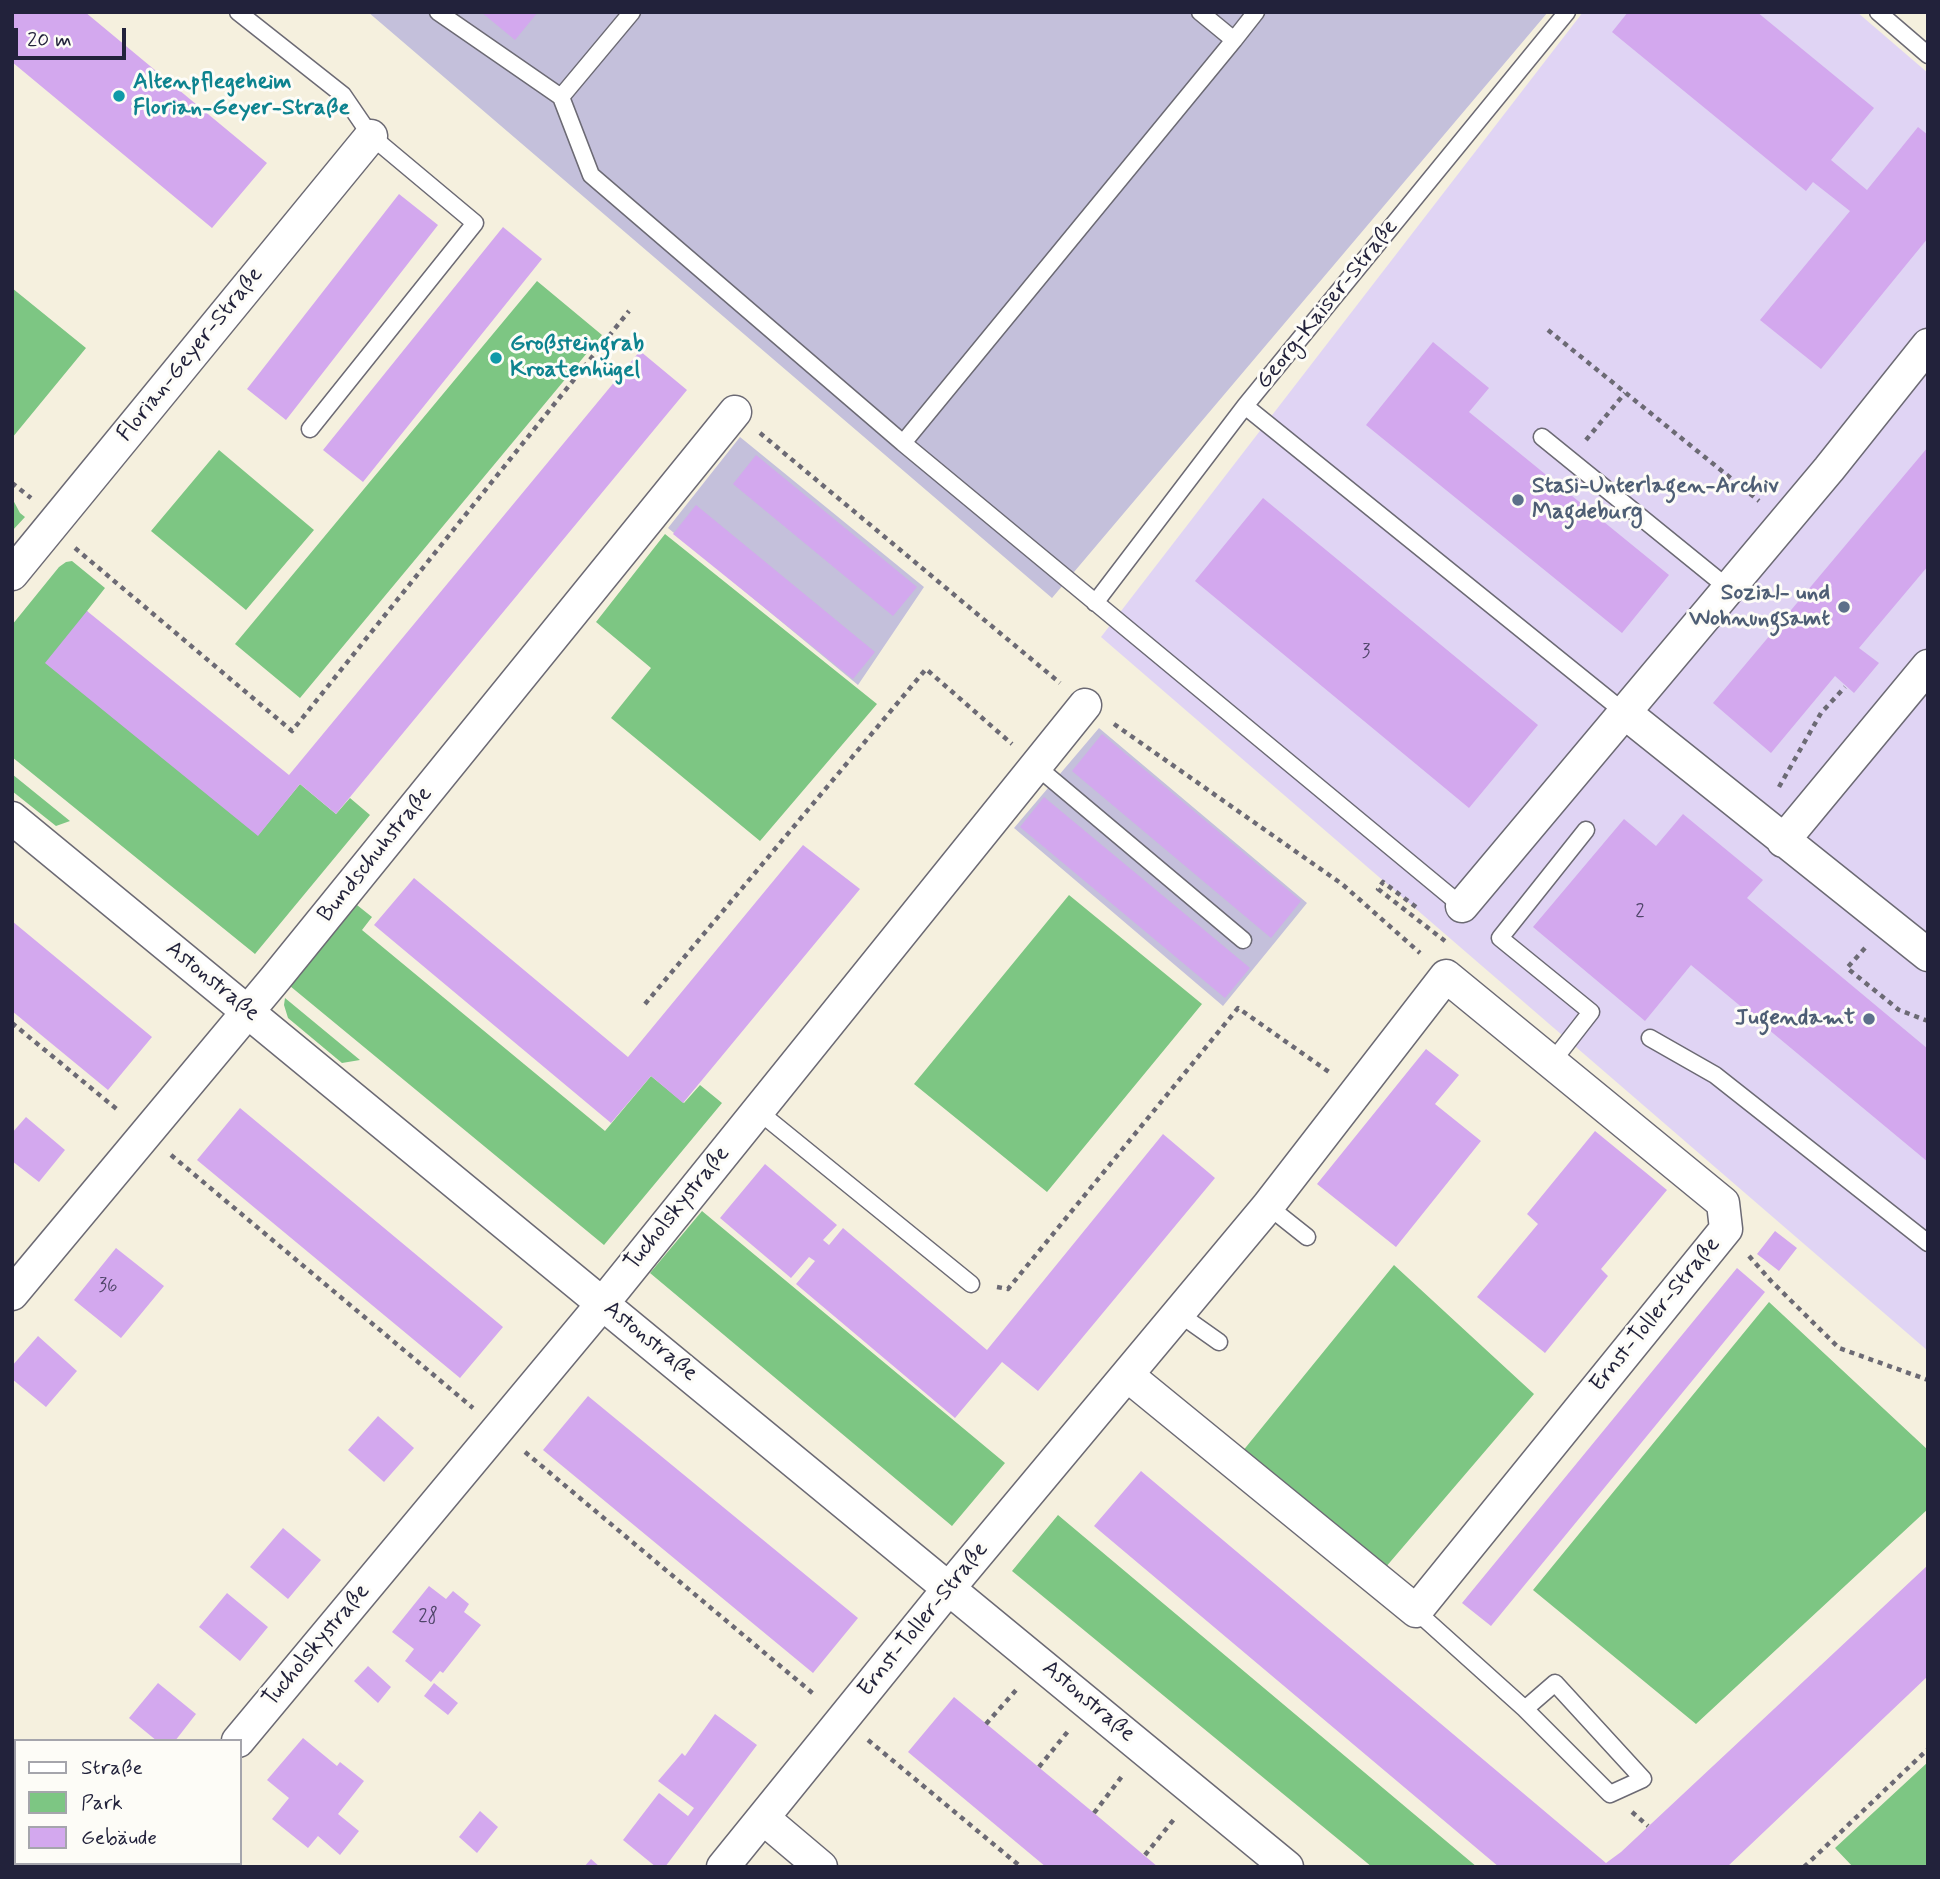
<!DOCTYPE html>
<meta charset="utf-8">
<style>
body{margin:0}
#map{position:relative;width:1940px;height:1879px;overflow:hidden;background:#f5f0de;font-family:Mynerve,sans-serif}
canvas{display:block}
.frame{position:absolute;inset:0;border:14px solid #22223b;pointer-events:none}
.legend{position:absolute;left:14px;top:1739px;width:228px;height:126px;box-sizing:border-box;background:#fdfcf7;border:2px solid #a5a5ac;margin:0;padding:9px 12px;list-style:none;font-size:21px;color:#22223b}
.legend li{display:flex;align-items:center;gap:14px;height:35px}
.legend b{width:35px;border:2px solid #a5a5ac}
.scale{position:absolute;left:14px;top:28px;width:112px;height:32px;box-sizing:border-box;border:4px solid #22223b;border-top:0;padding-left:9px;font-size:21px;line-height:24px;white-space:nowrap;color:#22223b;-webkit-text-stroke:5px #fdfcf7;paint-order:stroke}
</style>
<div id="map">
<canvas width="1940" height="1879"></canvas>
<div class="frame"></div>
<ul class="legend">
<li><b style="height:9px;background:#fff"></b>Straße</li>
<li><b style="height:19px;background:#7dc683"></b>Park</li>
<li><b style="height:19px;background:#d3a8ee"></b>Gebäude</li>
</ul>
<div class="scale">20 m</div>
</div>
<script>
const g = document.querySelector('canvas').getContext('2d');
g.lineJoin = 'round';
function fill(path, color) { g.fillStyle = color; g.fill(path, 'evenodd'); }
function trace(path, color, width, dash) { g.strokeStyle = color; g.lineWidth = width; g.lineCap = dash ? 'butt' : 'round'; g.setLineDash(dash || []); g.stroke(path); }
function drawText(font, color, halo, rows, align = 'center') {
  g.font = font + ' Mynerve,sans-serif'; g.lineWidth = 6; g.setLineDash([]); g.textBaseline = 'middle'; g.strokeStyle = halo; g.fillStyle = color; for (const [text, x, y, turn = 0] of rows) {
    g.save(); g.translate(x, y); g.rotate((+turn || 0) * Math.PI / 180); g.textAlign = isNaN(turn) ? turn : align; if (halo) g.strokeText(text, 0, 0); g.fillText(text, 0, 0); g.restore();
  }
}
fill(new Path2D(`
 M1583 12H1857L1928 73V1351L1101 637Z`), '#e0d4f4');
fill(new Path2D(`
 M368 12H1548L1052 598Z
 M740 437 924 587 858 685 668 528Z
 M1099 728 1307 903 1223 1006 1014 828Z`), '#c4c0db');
fill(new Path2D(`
 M537 281 602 335 300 698 235 644Z
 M12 288 86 348 12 438Z
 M219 450 314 530 246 610 151 531Z
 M12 498 20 513 25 517 12 531Z
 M665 534 877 704 760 841 611 718 651 668 596 622Z
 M72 561 105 588 87 611 258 835 300 784 336 814 350 798 370 815 255 954 12 757V625L59 567 66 562Z
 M12 774 70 821 56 826 12 791Z
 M1069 895 1202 1004 1047 1192 914 1084Z
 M357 905 372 917 362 930 605 1131 651 1076 684 1103 700 1085 722 1103 604 1245 290 986Z
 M285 998 360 1060 342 1063 288 1018 284 1005Z
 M702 1211 1005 1463 952 1526 650 1273Z
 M1394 1265 1534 1394 1385 1568 1242 1452Z
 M1769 1302 1928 1450V1509L1696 1724 1533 1590Z
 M1058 1515 1477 1867H1372L1012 1571Z
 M1928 1762V1867H1853L1835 1848Z`), '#7dc683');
fill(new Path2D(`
 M12 12H85L267 163 212 228 12 62Z
 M481 12H538L515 40Z
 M1628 12H1757L1874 108 1831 160 1867 190 1918 127 1928 135V238L1821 369 1760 320 1850 211 1813 182 1806 191 1612 32Z
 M399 194 438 225 286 420 247 389Z
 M503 227 542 259 363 482 323 450Z
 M1433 342 1489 388 1469 412 1669 575 1622 633 1366 425Z
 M640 351 687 390 336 814 300 784 258 836 45 663 87 611 289 775Z
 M1928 447V566L1859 648 1879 663 1854 693 1835 676 1771 753 1713 703Z
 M756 455 917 587 893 616 733 484Z
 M1263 498 1538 725 1469 808 1195 581Z
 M696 505 875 652 853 679 673 534Z
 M1102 734 1301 901 1271 938 1072 771Z
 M1044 797 1250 968 1225 998 1020 827Z
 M1683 814 1763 880 1747 898 1928 1049V1162L1691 965 1645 1021 1533 927 1624 819 1656 846Z
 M803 845 860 889 683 1103 651 1076 611 1123 374 925 414 878 628 1057Z
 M12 921 152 1037 108 1090 12 1011Z
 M1426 1049 1459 1075 1435 1104 1481 1141 1396 1247 1317 1184Z
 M240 1108 503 1327 460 1378 197 1160Z
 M26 1117 65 1150 39 1182 12 1161V1133Z
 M1595 1131 1667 1190 1601 1269 1608 1276 1545 1353 1477 1297 1538 1224 1527 1214Z
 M1163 1134 1215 1178 1038 1391 1002 1362 955 1418 796 1284 815 1261 809 1257 791 1278 720 1218 765 1164 837 1225 823 1240 829 1245 843 1228 987 1350Z
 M1775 1231 1797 1248 1779 1271 1757 1254Z
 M116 1248 164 1286 121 1338 74 1300Z
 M1737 1268 1765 1292 1491 1626 1462 1603Z
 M38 1336 77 1371 46 1407 12 1379V1366Z
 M588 1396 858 1618 813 1673 543 1450Z
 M378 1416 414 1448 384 1482 348 1450Z
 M1141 1471 1606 1863 1621 1852 1928 1565V1676L1727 1867H1499L1094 1526Z
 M283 1528 321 1560 288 1599 250 1567Z
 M429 1586 446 1599 453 1591 469 1604 464 1612 481 1625 443 1673 440 1671 431 1682 405 1661 414 1649 392 1632Z
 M227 1593 268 1627 240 1661 199 1627Z
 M368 1666 391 1687 378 1703 354 1681Z
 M158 1683 196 1714 175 1741H157L129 1718Z
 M434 1683 458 1703 448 1715 424 1696Z
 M954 1697 1094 1813 1158 1867H1046L908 1752Z
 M715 1714 757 1745 665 1867H656L623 1840 659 1793 688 1816 694 1808 658 1781 682 1753 685 1756Z
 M303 1738 337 1766 340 1762 364 1781 338 1814 359 1831 340 1855 318 1836 308 1848 272 1819 289 1798 267 1780Z
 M480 1811 498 1827 477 1853 459 1837Z
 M16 1849V1863H66L63 1867H12V1853Z
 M591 1859 600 1867H584Z`), '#d3a8ee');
const lane = new Path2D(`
 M238 12 343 95 371 136 475 223 310 429
 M438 12 561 97 632 12
 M1200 12 1234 40 1256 12
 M1878 12 1928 55
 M561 97 591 175 903 443 1234 40
 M1245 406 1624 712
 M1542 437 1728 588
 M903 443 1462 906
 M1095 603 1245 406 1567 12
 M1036 766 1243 940
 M1650 1038 1715 1075 1928 1243
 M1552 1062 1591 1012 1500 938 1586 830
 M758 1111 971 1284
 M1268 1206 1307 1237
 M1178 1313 1219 1342
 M1416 1611 1525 1709 1610 1794 1643 1779 1555 1683 1525 1709`);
const street = new Path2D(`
 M12 574 371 136
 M1624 712 1928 955
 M12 818 1287 1867
 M1783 841 1928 666
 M1462 906 1829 469 1928 345
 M12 1294 275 979 735 412
 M238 1741 603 1303 1085 705
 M763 1818 821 1867
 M133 1867 136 1863
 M723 1867 949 1588 1268 1206 1446 976 1723 1203 1726 1229 1416 1611 1127 1375`);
trace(lane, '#6c6a74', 19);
trace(street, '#6c6a74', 35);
trace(new Path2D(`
 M1548 330 1759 501
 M760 433 1060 683
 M1586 440 1625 393
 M12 483 31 498
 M75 548 292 731 629 311
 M1114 724 1342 884 1420 953
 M1779 787 1821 713 1845 687
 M1416 907 1383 882 1378 889 1445 941
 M1865 948 1847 968 1899 1010 1928 1021
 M645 1004 926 669 1012 744
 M12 1023 119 1111
 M171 1155 473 1408
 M1749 1256 1771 1281 1839 1348 1928 1380
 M997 1287 1008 1289 1238 1008 1329 1072
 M525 1452 816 1696
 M986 1724 1018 1688
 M868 1740 1021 1867
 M1039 1767 1069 1730
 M1632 1812 1648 1826
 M1094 1813 1123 1775
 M1145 1855 1175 1818
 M1804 1867 1928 1749`), '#6c6a74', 4.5, [5, 5]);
trace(lane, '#fff', 16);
trace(street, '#fff', 32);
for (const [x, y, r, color] of [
 [119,96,7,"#0f9aa8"],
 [496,358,7,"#0f9aa8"],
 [1518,500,7,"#5c6f8a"],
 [1844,607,7,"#5c6f8a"],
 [1869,1019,7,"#5c6f8a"]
]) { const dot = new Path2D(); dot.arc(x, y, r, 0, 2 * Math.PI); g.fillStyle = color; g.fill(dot); trace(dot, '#fdfcf7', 2.5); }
drawText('19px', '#4e4468', null, [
 ["3",1366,653],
 ["2",1640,913],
 ["36",108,1287],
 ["28",428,1618]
]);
drawText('bold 23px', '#0d838f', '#fdfcf7', [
 ["Altenpflegeheim",133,83],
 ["Florian-Geyer-Straße",133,109],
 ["Großsteingrab",510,345],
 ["Kroatenhügel",510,371]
], 'left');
drawText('23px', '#22223b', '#fdfcf7', [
 ["Georg-Kaiser-Straße",1328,305,-51],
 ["Florian-Geyer-Straße",191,355,-51],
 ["Bundschuhstraße",376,855,-51],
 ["Astonstraße",212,982,39],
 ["Tucholskystraße",678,1209,-51],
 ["Ernst-Toller-Straße",1656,1315,-51],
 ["Astonstraße",650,1342,39],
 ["Ernst-Toller-Straße",924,1620,-51],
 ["Tucholskystraße",317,1646,-50],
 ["Astonstraße",1088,1702,40]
]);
drawText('bold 23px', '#4e5e75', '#fdfcf7', [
 ["Stasi-Unterlagen-Archiv",1532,487,"left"],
 ["Magdeburg",1532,513,"left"],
 ["Sozial- und",1830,594],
 ["Wohnungsamt",1830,620],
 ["Jugendamt",1855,1019]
], 'right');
</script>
